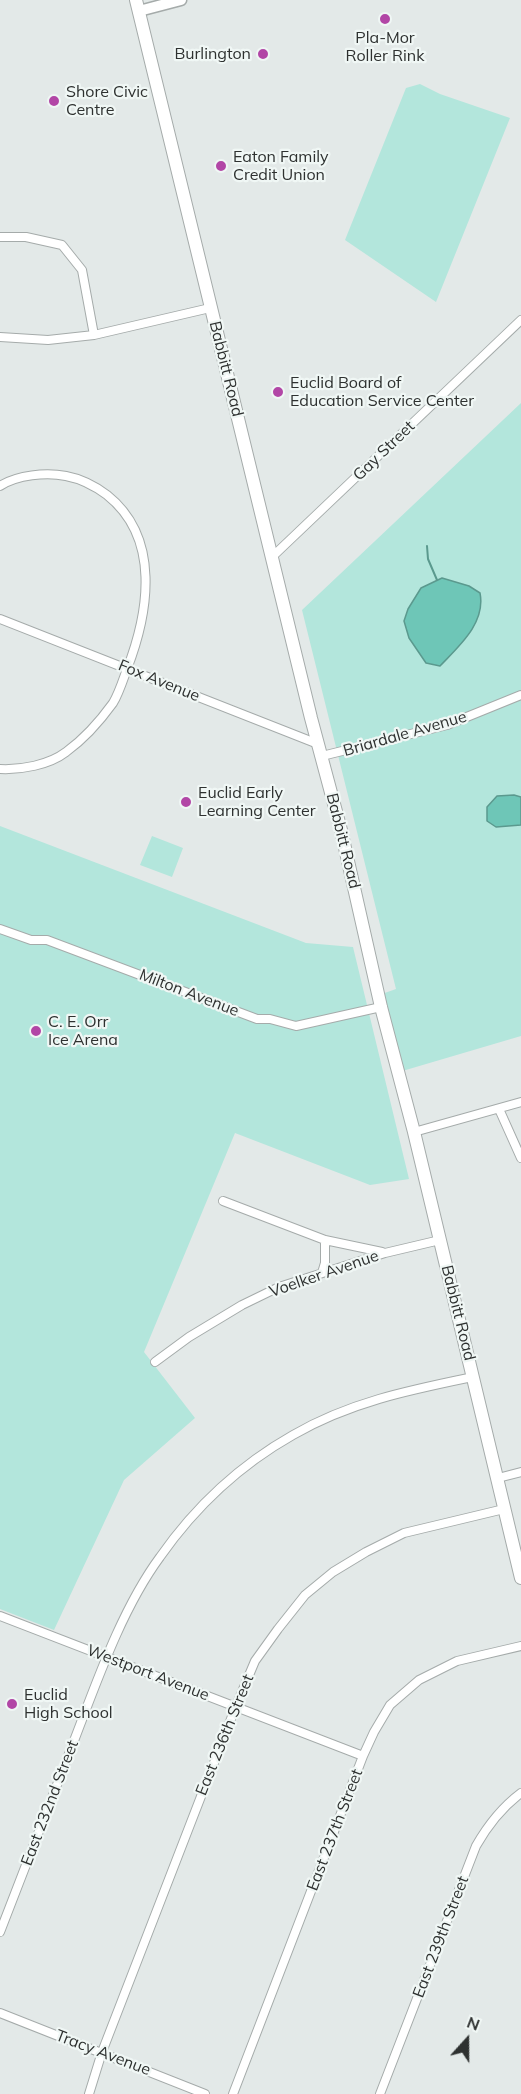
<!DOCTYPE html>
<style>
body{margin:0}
#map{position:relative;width:521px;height:2094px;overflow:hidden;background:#e3e9e8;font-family:Mulish,sans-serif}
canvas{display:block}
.north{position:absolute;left:437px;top:2010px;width:60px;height:60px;-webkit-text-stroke:4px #f0f7f5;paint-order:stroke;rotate:21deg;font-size:16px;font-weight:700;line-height:24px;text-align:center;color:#2e3130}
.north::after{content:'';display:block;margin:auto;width:21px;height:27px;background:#2e3130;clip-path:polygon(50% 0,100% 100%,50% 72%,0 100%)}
</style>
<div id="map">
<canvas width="521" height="2094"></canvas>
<div class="north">N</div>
</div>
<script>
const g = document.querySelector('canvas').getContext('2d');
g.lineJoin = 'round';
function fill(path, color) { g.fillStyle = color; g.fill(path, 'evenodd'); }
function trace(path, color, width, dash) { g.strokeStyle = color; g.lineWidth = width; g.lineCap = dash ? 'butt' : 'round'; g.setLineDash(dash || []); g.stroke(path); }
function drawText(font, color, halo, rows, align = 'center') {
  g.font = font + ' Mulish,sans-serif'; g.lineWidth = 4.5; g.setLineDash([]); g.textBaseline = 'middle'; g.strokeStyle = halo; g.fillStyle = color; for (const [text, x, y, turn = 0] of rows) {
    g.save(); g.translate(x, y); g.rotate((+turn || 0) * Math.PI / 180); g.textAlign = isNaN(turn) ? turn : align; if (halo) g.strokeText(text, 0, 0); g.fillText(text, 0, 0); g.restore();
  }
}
fill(new Path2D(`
 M420 84 440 94 510 118 436 302 345 240 406 88Z
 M521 403V1036L399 1072 379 995 396 989 302 610Z
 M0 826 306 943 353 947 409 1179 370 1185 235 1133 144 1352 195 1418 124 1480 54 1630 0 1609Z
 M152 836 183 848 172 877 140 865Z`), '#b3e6dc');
const water = new Path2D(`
 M442 578 469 586 480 593C486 623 459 646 440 666L426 663 409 638 404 621 408 609 421 588Z
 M514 795 521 797V825L496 827 487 821V807L497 796Z`);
fill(water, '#6ec6b7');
trace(water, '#5b998e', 1.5);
trace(new Path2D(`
 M427 546 428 559 437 580`), '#5b998e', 2);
const minor = new Path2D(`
 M0 237H26L62 245 82 270 94 335
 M0 337 48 340 94 335 210 308
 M0 486C17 475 46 472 66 476 82 479 95 486 107 495 161 538 149 612 127 669 123 680 119 693 113 703 100 721 84 739 66 752 49 765 21 770 0 769
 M272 557 521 320
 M0 619 318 744
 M322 756 447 725 521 695
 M0 929 31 940H47L257 1019H270L296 1026 381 1007
 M499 1109 521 1158
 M414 1132 521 1102
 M223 1201 325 1240 382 1252
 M322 1273 325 1263V1240
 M155 1362 189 1337 242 1305 279 1287 385 1253 440 1240
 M498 1478 521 1472
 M0 1616 363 1756
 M0 1932C24 1870 48 1808 72 1746 96 1684 121 1610 160 1557 195 1507 240 1465 293 1435 350 1402 410 1390 473 1377
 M0 2013 205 2094
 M89 2094 102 2052 236 1706 255 1661 278 1629 305 1595 333 1572 366 1552 404 1533 504 1509
 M233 2094 363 1756 374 1732 390 1705 419 1680 457 1661 521 1646
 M380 2094 476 1846C488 1825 501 1808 521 1793`);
const tertiary = new Path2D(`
 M139 11 181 0`);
const secondary = new Path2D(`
 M136 0 311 718 341 830 381 1007 414 1132 521 1578`);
trace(minor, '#a5abaa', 10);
trace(tertiary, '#a5abaa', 13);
trace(secondary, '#a5abaa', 14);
trace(minor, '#fff', 8);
trace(tertiary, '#fff', 10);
trace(secondary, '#fff', 12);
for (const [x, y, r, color] of [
 [385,19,6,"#b246a6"],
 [263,54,6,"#b246a6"],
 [54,101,6,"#b246a6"],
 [221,166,6,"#b246a6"],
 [278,392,6,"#b246a6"],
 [186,802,6,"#b246a6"],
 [36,1031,6,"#b246a6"],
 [12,1704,6,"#b246a6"]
]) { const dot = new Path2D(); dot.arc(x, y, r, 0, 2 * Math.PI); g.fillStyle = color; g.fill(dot); trace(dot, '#f0f7f5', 2); }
drawText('16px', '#2e3130', '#f0f7f5', [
 ["Pla-Mor",385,38,"center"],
 ["Roller Rink",385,56,"center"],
 ["Burlington",251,54,"right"],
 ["Shore Civic",66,92],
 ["Centre",66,110],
 ["Eaton Family",233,157],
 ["Credit Union",233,175],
 ["Euclid Board of",290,383],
 ["Education Service Center",290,401],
 ["Euclid Early",198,793],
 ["Learning Center",198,811],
 ["C. E. Orr",48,1022],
 ["Ice Arena",48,1040],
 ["Euclid",24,1695],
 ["High School",24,1713]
], 'left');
drawText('16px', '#2e3130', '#f0f7f5', [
 ["Babbitt Road",226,369,76],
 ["Gay Street",384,451,-44],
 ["Fox Avenue",159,681,22],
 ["Briardale Avenue",405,734,-16],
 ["Babbitt Road",343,841,76],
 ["Milton Avenue",189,993,21],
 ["Voelker Avenue",324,1274,-19],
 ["Babbitt Road",458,1313,76],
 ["Westport Avenue",148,1673,21],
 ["East 236th Street",225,1735,-68],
 ["East 232nd Street",50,1803,-69],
 ["East 237th Street",335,1830,-69],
 ["East 239th Street",441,1937,-69],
 ["Tracy Avenue",103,2053,21]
]);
</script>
